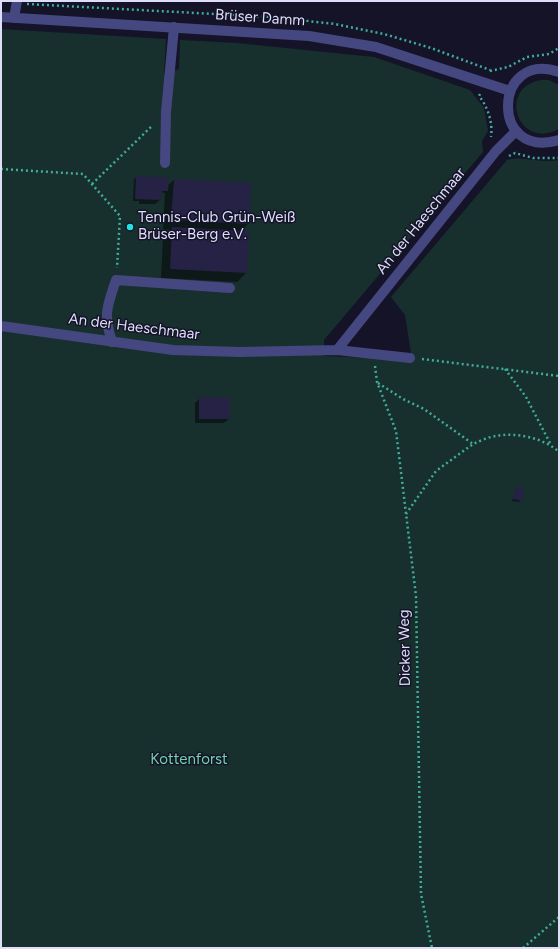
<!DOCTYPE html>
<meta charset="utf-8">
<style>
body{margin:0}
#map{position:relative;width:560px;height:949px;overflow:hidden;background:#151327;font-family:Figtree,sans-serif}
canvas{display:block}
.frame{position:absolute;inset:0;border:2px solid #dedefb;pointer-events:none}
</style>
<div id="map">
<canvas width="560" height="949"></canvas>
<div class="frame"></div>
</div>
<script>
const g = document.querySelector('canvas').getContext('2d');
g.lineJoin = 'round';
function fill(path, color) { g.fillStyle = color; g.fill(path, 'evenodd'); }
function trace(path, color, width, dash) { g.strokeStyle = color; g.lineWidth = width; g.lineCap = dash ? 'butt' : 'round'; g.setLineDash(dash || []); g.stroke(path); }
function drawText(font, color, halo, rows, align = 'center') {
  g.font = font + ' Figtree,sans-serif'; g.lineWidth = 3; g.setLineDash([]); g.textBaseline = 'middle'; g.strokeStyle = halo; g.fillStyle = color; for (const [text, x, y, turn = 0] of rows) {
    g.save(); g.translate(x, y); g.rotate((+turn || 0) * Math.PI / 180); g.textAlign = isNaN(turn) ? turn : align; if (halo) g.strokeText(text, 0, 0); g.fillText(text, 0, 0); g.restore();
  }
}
fill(new Path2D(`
 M1 29 166 39 164 74 179 69 180 40 237 43 374 57 470 90 484 108 488 131 482 141 483 152 324 340V356L374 358 411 353 405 315 391 297 507 160C523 155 540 164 559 160V948H1Z
 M541 80H549L559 85V129C519 151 496 88 541 80Z`), '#17302d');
fill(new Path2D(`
 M137 177 167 186 174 180 248 224 240 232 246 273 237 282 161 278 163 238 171 230 163 229 165 193 160 192V200L155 204H139V201H133L134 179Z
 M200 398 229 419 224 423H195V403Z
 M517 487 521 500 519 502 512 501Z`), '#0007');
fill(new Path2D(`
 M136 176 169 178 168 191H162L161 200 135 199Z
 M174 179 251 183 249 224 171 220Z
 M172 227 249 231 247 273 170 269Z
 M199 397 230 398V419H199Z
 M516 486 524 488 522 501 513 499Z`), '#252245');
trace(new Path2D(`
 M27 4 271 17 335 24 384 34 431 48 490 70
 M490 71 508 67 527 57 549 54 559 48
 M480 94 479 96C488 107 493 123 491 137
 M509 156 515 153 533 158H559
 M1 169 83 174 120 216 117 268
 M92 184 153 125
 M422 359 559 376
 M375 366 377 382 396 431 416 596 421 894 432 948
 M505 369 526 397 550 443
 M378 383 403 399 424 409 473 444C480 441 488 437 496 436 516 432 544 438 559 452
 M406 514 436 471 473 444
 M523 948 559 917`), '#40ac9a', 2.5, [2, 3]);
trace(new Path2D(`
 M1 17 309 36 376 47 510 91
 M14 18 17 1
 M559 72C493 49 489 161 559 140
 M165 163 166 112 174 27
 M1 326 173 350 240 352 337 350 410 358
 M112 342C103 314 107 307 116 280L230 288
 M337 350 496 151 516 131`), '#454880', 10);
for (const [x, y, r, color] of [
 [130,227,4,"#22e2e1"]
]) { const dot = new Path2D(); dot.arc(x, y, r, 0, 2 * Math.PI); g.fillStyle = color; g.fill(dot); trace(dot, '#151327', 1.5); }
drawText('15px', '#dedefb', '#151327', [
 ["Brüser Damm",260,18,4],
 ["An der Haeschmaar",421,221,-51],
 ["An der Haeschmaar",134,327,7],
 ["Dicker Weg",405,648,-91]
]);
drawText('15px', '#dedefb', '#151327', [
 ["Tennis-Club Grün-Weiß",138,218],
 ["Brüser-Berg e.V.",138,235]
], 'left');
drawText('15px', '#72d2b0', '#151327', [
 ["Kottenforst",189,760]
]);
</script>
